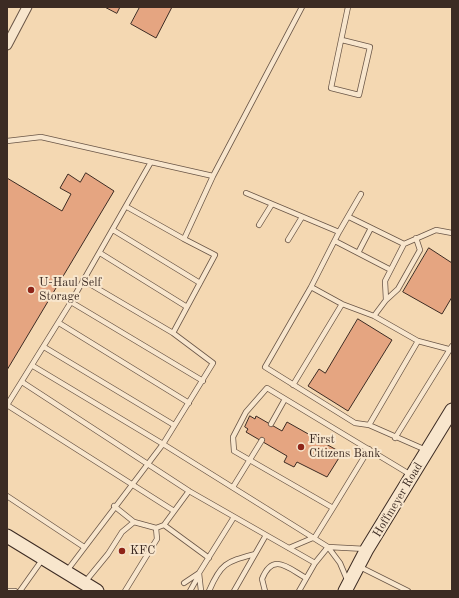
<!DOCTYPE html>
<style>
body{margin:0}
#map{position:relative;width:459px;height:598px;overflow:hidden;background:#f4d8b2;font-family:"Old Standard TT",serif}
canvas{display:block}
.frame{position:absolute;inset:0;border:8px solid #3c2b23;pointer-events:none}
</style>
<div id="map">
<canvas width="459" height="598"></canvas>
<div class="frame"></div>
</div>
<script>
const g = document.querySelector('canvas').getContext('2d');
g.lineJoin = 'round';
function fill(path, color) { g.fillStyle = color; g.fill(path, 'evenodd'); }
function trace(path, color, width, dash) { g.strokeStyle = color; g.lineWidth = width; g.lineCap = dash ? 'butt' : 'round'; g.setLineDash(dash || []); g.stroke(path); }
function drawText(font, color, halo, rows, align = 'center') {
  g.font = font + ' "Old Standard TT",serif'; g.lineWidth = 4; g.setLineDash([]); g.textBaseline = 'middle'; g.strokeStyle = halo; g.fillStyle = color; for (const [text, x, y, turn = 0] of rows) {
    g.save(); g.translate(x, y); g.rotate((+turn || 0) * Math.PI / 180); g.textAlign = isNaN(turn) ? turn : align; if (halo) g.strokeText(text, 0, 0); g.fillText(text, 0, 0); g.restore();
  }
}
const building = new Path2D(`
 M105 7H120L117 13Z
 M140 7H172L156 38 131 24Z
 M86 173 114 191 7 370V178L62 211 71 194 60 188 68 174 80 182Z
 M429 248 452 263V297L442 314 403 292Z
 M358 319 392 340 348 411 308 386 319 369 325 373Z
 M250 416 255 419 256 416 282 431 287 422 342 453 327 477 297 462 294 467 284 462 287 456 246 432 248 429 245 427Z`);
fill(building, '#e5a581');
trace(building, '#3c2b23', 1);
const service = new Path2D(`
 M342 40 370 47 359 95 331 88 348 7
 M7 141 41 137 151 162
 M246 193 339 232
 M127 207 184 239
 M349 217 404 244
 M259 225 272 204
 M113 230 200 283
 M288 240 302 217
 M335 241 389 269
 M100 253 187 307
 M358 253 371 228
 M83 280 173 333
 M311 287 339 232 361 194
 M386 300 398 289 420 250 416 238
 M71 302 203 381
 M374 316 386 300 385 281 404 244 436 230 452 233
 M59 323 189 403
 M418 341 369 425 426 450
 M44 347 174 425
 M33 366 163 444 328 547 315 563 299 591
 M22 382 189 491 315 563
 M293 385 342 304
 M7 405 71 302 151 162 213 176 302 7
 M7 405 174 511
 M271 424 285 399
 M369 425 355 423 265 367 311 287 342 304 374 316 418 341 452 350
 M395 438 452 346
 M369 449 333 508 234 451 233 437 246 412 267 388 411 475
 M233 487 262 440
 M7 496 84 547
 M114 506 134 522
 M164 525 189 491
 M289 548 315 537 333 508
 M360 567 408 591
 M66 572 163 444 213 363 173 333 215 255 184 239 213 176
 M199 573 201 591
 M85 582 108 554 122 532 134 522 156 528 164 525 209 558
 M348 582 340 563 328 547 366 549
 M184 583 199 573 234 517
 M7 591H15
 M20 591 42 560
 M125 591 157 539 156 528
 M190 591 199 575
 M209 591C221 563 226 562 255 554
 M234 591 266 535
 M265 591 262 579C273 552 288 568 306 578`);
const minor = new Path2D(`
 M7 45 27 7`);
const secondary = new Path2D(`
 M7 536 97 591
 M345 591 367 549 452 410`);
trace(service, '#6a5647', 6);
trace(minor, '#6a5647', 11);
trace(secondary, '#3c2b23', 15);
trace(service, '#f8e6cd', 4.5);
trace(minor, '#f8e6cd', 9);
trace(secondary, '#f8e6cd', 13);
for (const [x, y, r, color] of [
 [31,290,4,"#8f2418"],
 [301,447,4,"#8f2418"],
 [122,551,4,"#8f2418"]
]) { const dot = new Path2D(); dot.arc(x, y, r, 0, 2 * Math.PI); g.fillStyle = color; g.fill(dot); trace(dot, '#f8e6cd', 1.5); }
drawText('12px', '#3c2b23', '#f8e6cd', [
 ["U-Haul Self",39,283],
 ["Storage",39,297],
 ["First",309,440],
 ["Citizens Bank",309,454],
 ["KFC",130,551]
], 'left');
drawText('12px', '#3c2b23', '#f8e6cd', [
 ["Hoffmeyer Road",398,500,-59]
]);
</script>
